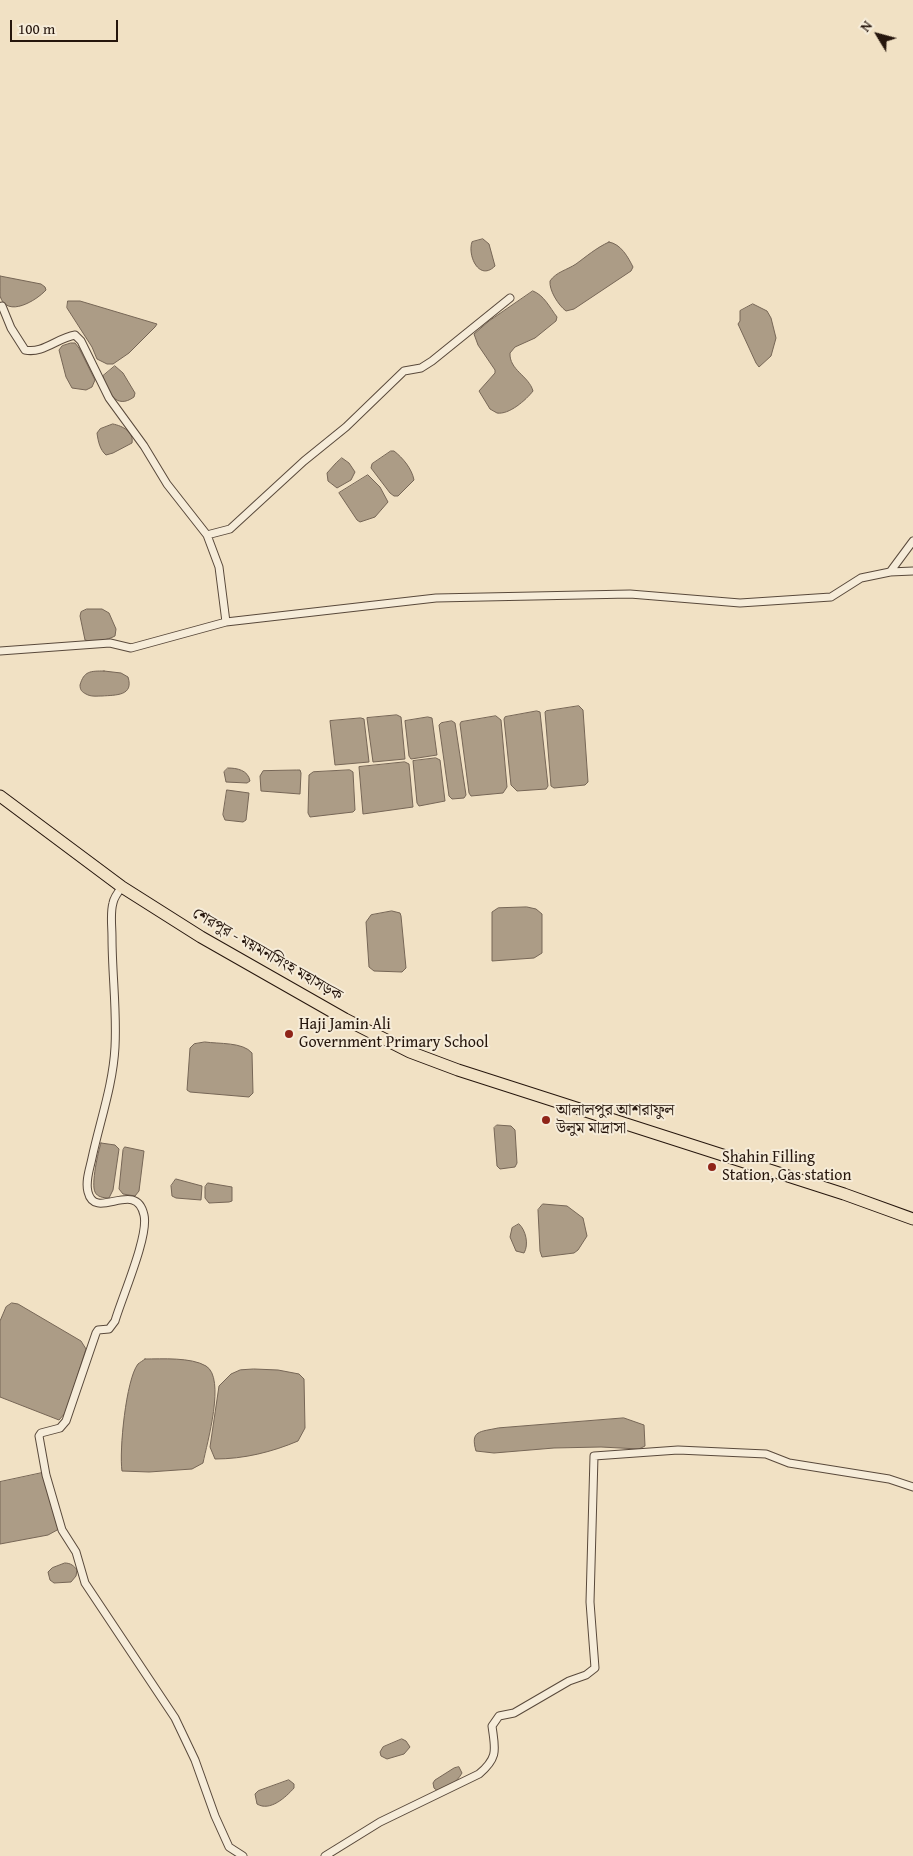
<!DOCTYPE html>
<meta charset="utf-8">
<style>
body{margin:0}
#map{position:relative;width:913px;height:1856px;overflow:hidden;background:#f1e1c4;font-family:"Gentium Book Plus",serif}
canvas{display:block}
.north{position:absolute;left:853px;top:10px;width:50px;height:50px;-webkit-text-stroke:4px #f6ecd9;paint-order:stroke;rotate:307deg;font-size:14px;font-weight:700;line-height:20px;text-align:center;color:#26160d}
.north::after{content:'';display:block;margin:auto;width:18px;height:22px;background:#26160d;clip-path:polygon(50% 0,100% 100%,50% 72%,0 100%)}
.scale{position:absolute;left:10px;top:20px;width:108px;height:22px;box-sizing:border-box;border:2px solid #26160d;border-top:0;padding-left:6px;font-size:15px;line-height:18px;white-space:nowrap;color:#26160d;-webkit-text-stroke:4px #f6ecd9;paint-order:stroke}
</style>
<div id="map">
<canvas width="913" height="1856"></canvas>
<div class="north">N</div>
<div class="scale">100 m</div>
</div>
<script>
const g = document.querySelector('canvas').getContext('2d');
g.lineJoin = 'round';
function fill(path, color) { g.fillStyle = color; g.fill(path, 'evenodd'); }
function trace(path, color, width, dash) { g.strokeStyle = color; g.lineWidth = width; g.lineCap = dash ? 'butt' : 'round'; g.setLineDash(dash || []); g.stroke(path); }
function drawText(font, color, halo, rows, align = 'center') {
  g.font = font + ' "Gentium Book Plus","Noto Serif Bengali",serif'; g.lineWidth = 4; g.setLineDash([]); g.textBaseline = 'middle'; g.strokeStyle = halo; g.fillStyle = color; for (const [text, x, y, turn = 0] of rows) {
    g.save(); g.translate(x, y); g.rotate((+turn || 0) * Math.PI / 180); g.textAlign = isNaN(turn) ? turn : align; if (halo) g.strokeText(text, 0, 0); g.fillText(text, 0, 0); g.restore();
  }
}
const water = new Path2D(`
 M483 239 489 244 495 266C479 282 467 255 472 242Z
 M609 242C621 244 628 257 633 267L631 271 574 309 566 311C558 305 549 290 550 281 556 272 567 270 576 264 587 256 596 248 609 242Z
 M0 276 41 284 45 287 46 290C37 300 7 319 0 296 0 291 0 282 0 276Z
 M533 291C544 295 550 308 557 317L556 321 535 338 515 347 510 353C509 370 529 376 533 391 526 400 509 415 497 413L490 409 479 391 495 373V370L478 345 474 334 489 321Z
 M68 301H80L157 324 155 327 129 353 113 364H107L97 359 92 347 67 308Z
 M753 304 767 311 771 318 776 338 771 356 759 367 756 363 738 324 740 321V311Z
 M71 343H75L79 348 95 380 92 387 86 390 72 388 66 377 59 350 62 346Z
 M115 366 123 373 135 393 134 397C116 410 107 392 103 376Z
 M113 424C123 426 134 432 132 443L113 453 106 455C100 450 98 441 97 433L100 429Z
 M391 451H394C403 458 412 469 414 480L398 496H394L390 493 371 468 372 464Z
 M342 458 349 463 355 472 351 480 337 488 328 481 327 473 336 463Z
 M368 475 380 487 388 502 375 517 360 522 357 520 339 493Z
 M87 609H102L109 613 116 629 115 636C108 640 93 643 85 640L80 616 81 612Z
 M104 671 121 673 128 677C134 696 116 695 102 696 97 696 91 697 86 694 82 692 80 690 80 685 84 671 90 671 104 671Z
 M579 706 583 710 588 782 585 785 554 788 551 786 545 712 546 711Z
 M537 711 540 712 548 786 546 789 517 791 511 785 504 719 505 717Z
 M397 715 401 717 405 759 373 762 367 718Z
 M496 716 501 720 507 787 503 793 471 796 469 793 460 724 461 722Z
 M428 717 432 718 437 755 411 759 409 756 405 721Z
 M361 718 364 719 369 762 335 765 330 721Z
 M452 721 455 723 466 795 464 798 452 799 449 796 439 725 441 723Z
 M436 758 440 760 445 801 419 806 417 803 413 761Z
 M405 762 409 764 413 807 363 814 359 767Z
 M228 768C237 768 248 770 250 781L247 783 226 782 224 772Z
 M297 770H300L301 773 300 794 261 791 260 776 263 771Z
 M350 770 353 772 355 810 353 812 310 817 308 813 309 775 313 772Z
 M227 790 249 793 246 820 243 822 225 820 223 815Z
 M527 907 536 909 542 914V953L534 958 492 961V912L498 908Z
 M392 911 400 913 401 916 406 968 402 972 374 971 369 967 366 922 371 915Z
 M205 1042C219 1044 243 1042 252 1053L253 1093 249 1097 190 1092 187 1090 190 1048 194 1044Z
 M497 1125 511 1126 515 1130 517 1163 515 1167 500 1169 497 1166 494 1128Z
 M101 1143 115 1145 119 1149 113 1190 109 1198C104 1198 97 1197 95 1192 91 1184 98 1152 101 1143Z
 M125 1147 144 1151 139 1191 135 1196 123 1194 119 1189 123 1150Z
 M176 1179 202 1186 201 1200 176 1198 172 1196 171 1186Z
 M208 1183 232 1187V1201L229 1202 209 1203 205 1198V1187Z
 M543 1204 567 1206 583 1218 587 1236 578 1250 574 1253 542 1257 540 1251 538 1210Z
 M519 1224C526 1230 529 1245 524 1253L516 1251 510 1237 512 1228Z
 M12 1303 18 1304 81 1341 86 1349 66 1412 59 1420 0 1397V1321L6 1307Z
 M145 1359C162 1359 191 1357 206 1366 226 1378 207 1443 203 1463L192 1469 149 1472 122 1471C119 1451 126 1379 138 1364 139 1363 144 1360 145 1359Z
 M254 1369 278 1370 299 1374 304 1379 305 1428 298 1441C272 1452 244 1459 215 1459L210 1447 219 1386 231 1374 240 1370Z
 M624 1418 644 1425 645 1446 639 1449 601 1447 554 1448 494 1453 476 1451C470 1430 480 1432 498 1428Z
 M42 1473 59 1529 48 1535 0 1544V1482Z
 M65 1563C71 1563 74 1566 77 1570L76 1576 71 1582 54 1583 50 1580 48 1572 52 1568Z
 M402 1739 406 1741 410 1747 404 1754 387 1759 381 1756 380 1752 383 1747Z
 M459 1767 462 1773C457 1782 448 1788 439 1792L434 1788 433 1783 435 1780 454 1768Z
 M289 1780 294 1784V1788C286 1797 270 1812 257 1804L255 1794 258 1791Z`);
fill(water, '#ac9c86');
trace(water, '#766656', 1);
const minor = new Path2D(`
 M2 306 11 328 25 350C43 354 57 338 75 335L81 341 109 398 144 446 167 484 207 535 219 567 226 622
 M207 535 230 529 304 461 346 427 404 371 421 368 432 361 510 298
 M890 572 913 541
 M0 651 110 643 131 648 226 622 436 598 630 594 740 603 831 597 861 578 890 572 913 571
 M122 887C118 892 114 897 113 903 110 913 112 926 112 937 112 974 117 1010 115 1047 113 1085 100 1121 92 1158 90 1168 85 1181 88 1192 95 1222 136 1178 144 1215 149 1236 122 1297 115 1321L109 1329 98 1330 96 1333 66 1421 60 1428 41 1433 39 1436 46 1475 62 1530 76 1552 85 1583 175 1718 195 1760 215 1816 229 1847 243 1856
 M325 1856 380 1822 479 1774C499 1757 495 1749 492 1726L499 1716 514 1713 569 1681 586 1675 595 1668 590 1602 594 1456 678 1450 766 1454 789 1463 889 1479 913 1487`);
const primary = new Path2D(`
 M0 796 122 887 201 937 345 1019 410 1052 458 1070 844 1194 913 1219`);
trace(minor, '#59493b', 9);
trace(primary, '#26160d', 13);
trace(minor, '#f6ecd9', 7);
trace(primary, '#f1e1c4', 11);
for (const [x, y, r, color] of [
 [289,1034,5,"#8f2418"],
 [546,1120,5,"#8f2418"],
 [712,1167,5,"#8f2418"]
]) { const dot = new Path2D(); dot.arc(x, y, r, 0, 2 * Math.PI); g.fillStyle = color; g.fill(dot); trace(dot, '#f6ecd9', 2); }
drawText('16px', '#26160d', '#f6ecd9', [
 ["শেরপুর - ময়মনসিংহ মহাসড়ক",267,955,30]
]);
drawText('16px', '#26160d', '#f6ecd9', [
 ["Haji Jamin Ali",299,1025],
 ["Government Primary School",299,1043],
 ["আলালপুর আশরাফুল",556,1111],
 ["উলুম মাদ্রাসা",556,1129],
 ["Shahin Filling",722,1158],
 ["Station, Gas station",722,1176]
], 'left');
</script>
